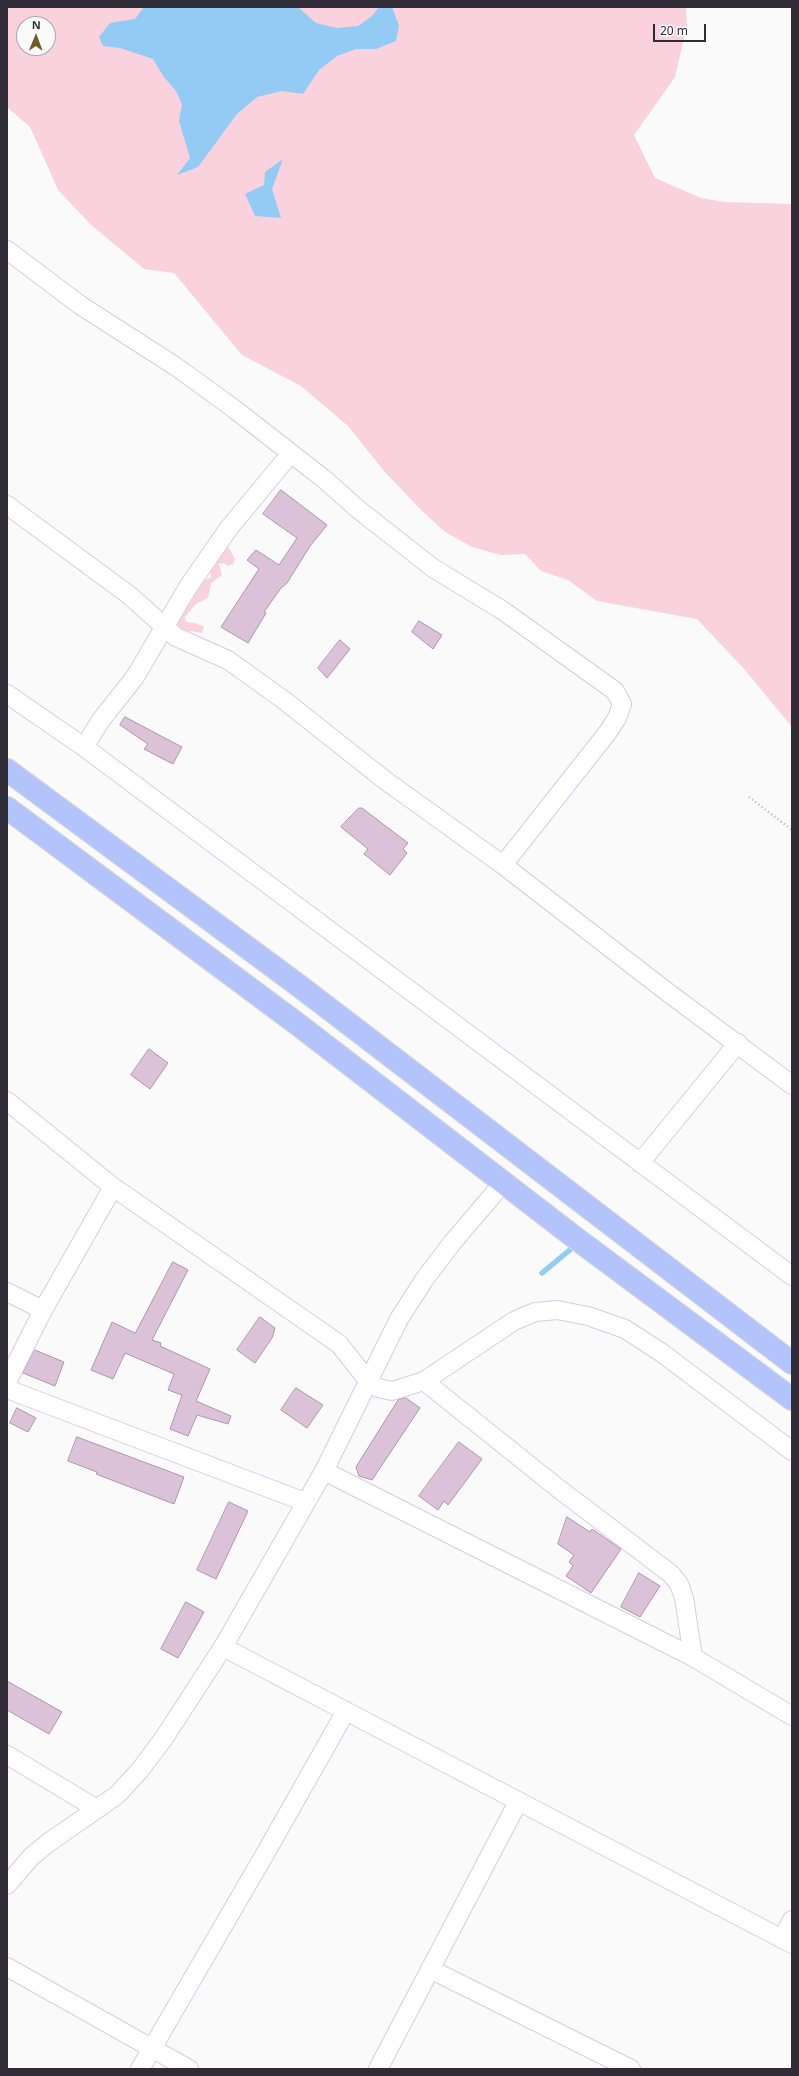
<!DOCTYPE html>
<style>
body{margin:0}
#map{position:relative;width:799px;height:2076px;overflow:hidden;background:#fafafa;font-family:"Noto Sans",sans-serif}
canvas{display:block}
.frame{position:absolute;inset:0;border:8px solid #302c37;pointer-events:none}
.north{position:absolute;left:16px;top:16px;width:40px;height:40px;box-sizing:border-box;background:#fafafa;border:1px solid #a9a8ac;border-radius:50%;rotate:1deg;font-size:11px;font-weight:700;line-height:16px;text-align:center;color:#302c37}
.north::after{content:'';display:block;margin:auto;width:14px;height:18px;background:#6f5928;clip-path:polygon(50% 0,100% 100%,50% 72%,0 100%)}
.scale{position:absolute;left:653px;top:24px;width:53px;height:18px;box-sizing:border-box;border:2px solid #302c37;border-top:0;padding-left:5px;font-size:12px;line-height:14px;white-space:nowrap;color:#302c37;-webkit-text-stroke:3px #fafafa;paint-order:stroke}
</style>
<div id="map">
<canvas width="799" height="2076"></canvas>
<div class="frame"></div>
<div class="north">N</div>
<div class="scale">20 m</div>
</div>
<script>
const g = document.querySelector('canvas').getContext('2d');
g.lineJoin = 'round';
function fill(path, color) { g.fillStyle = color; g.fill(path, 'evenodd'); }
function trace(path, color, width, dash) { g.strokeStyle = color; g.lineWidth = width; g.lineCap = dash ? 'butt' : 'round'; g.setLineDash(dash || []); g.stroke(path); }
fill(new Path2D(`
 M7 7H686L687 25 675 77 634 135 655 178 701 198 724 202 792 204V727L745 670 697 619 597 601 568 580 541 571 525 554 501 555 472 547 445 532 419 508 384 471 348 426 301 386 242 355 174 273 144 269 90 224 58 190 30 127 7 107ZM24 24H48V48H24Z
 M224 540 235 559 233 564 228 566 224 563 219 564 222 575 211 583 208 598 196 604 185 617 186 622 195 623 204 627 202 633 191 631 180 637 166 614 197 581 211 578 210 569Z`), '#f9d2de');
fill(new Path2D(`
 M144 7H298L316 23 337 28 358 26 372 16 379 7H392L399 26 396 41 376 49H356L337 56 319 70 303 94 282 91 257 97 237 114 198 167 177 175 190 158 179 121 182 104 176 91 164 77 153 59 120 48 103 46 99 37 110 23 135 19Z
 M283 159 272 189 281 218 255 216 245 194 264 185 265 172Z`), '#93cbf5');
trace(new Path2D(`
 M542 1273 571 1249`), '#93cbf5', 5.5);
const building = new Path2D(`
 M281 490 327 525 310 546 287 583 281 588 264 612 266 613 248 643 221 627 259 569 247 560 256 550 279 565 297 538 263 514Z
 M419 621 442 635 433 649 412 632Z
 M340 640 350 649 327 678 318 668Z
 M125 717 182 747 173 764 144 749 148 744 120 725Z
 M359 808H362L408 843 403 849 407 853 390 875 364 854 368 849 341 827Z
 M149 1049 168 1063 150 1089 131 1075Z
 M173 1262 188 1270 152 1340 161 1343 160 1346 210 1369 196 1401 231 1416 228 1424 197 1415 188 1436 170 1429 182 1395 168 1390 174 1374 125 1353 113 1379 91 1370 112 1322 135 1333Z
 M260 1317 275 1328 272 1338 255 1363 237 1350Z
 M35 1350 64 1362 55 1386 23 1373Z
 M296 1388 323 1405 307 1428 281 1410Z
 M406 1398 420 1408 372 1480 359 1476 356 1467 398 1400Z
 M17 1408 36 1418 28 1432 10 1423Z
 M77 1437 184 1477 174 1504 96 1474 97 1472 68 1461Z
 M459 1442 482 1459 448 1505 444 1501 438 1510 419 1496Z
 M229 1502 248 1511 216 1579 197 1570Z
 M567 1517 590 1532 592 1529 621 1549 591 1593 566 1576 573 1566 569 1562 574 1555 558 1544Z
 M639 1573 660 1586 640 1617 621 1607Z
 M186 1602 204 1612 178 1658 161 1649Z
 M7 1681 62 1712 49 1734 7 1710Z`);
fill(building, '#dbc2d9');
trace(building, '#ad96ac', 1);
const minor = new Path2D(`
 M7 250 80 305 175 366 233 408 324 479 359 510 433 568 502 610 615 691 622 704 617 718 608 732 503 865
 M7 505 129 595 176 637 228 660 285 701 386 781 503 865 666 991 792 1085
 M7 694 84 747 792 1276
 M84 747 101 720 135 677 188 587 229 528 291 453
 M7 1101 113 1187 339 1344 369 1382 378 1388 392 1391 424 1381 514 1321 535 1312 557 1310 588 1316 625 1329 662 1353 792 1451
 M640 1163 738 1043
 M7 1292 43 1310
 M424 1381 559 1489 671 1574 679 1584 684 1598 693 1657
 M7 1382 43 1310 113 1187
 M7 1389 305 1502
 M324 1471 693 1657 792 1716
 M223 1647 792 1944
 M7 1755 97 1809
 M7 1885 31 1857 48 1843 117 1795 140 1770 164 1738 223 1647 324 1471 399 1319 424 1280 452 1243 503 1183
 M782 1939 792 1920
 M7 1967 189 2069
 M430 1969 631 2069
 M140 2069 265 1854 346 1711
 M378 2069 518 1802`);
const primary = new Path2D(`
 M7 770 298 985 792 1363
 M7 808 300 1026 578 1240 792 1399`);
trace(minor, '#d5cce9', 20);
trace(primary, '#d6d5d7', 24);
trace(new Path2D(`
 M749 797 792 830`), '#b2b1b5', 2.5, [1, 3]);
trace(minor, '#fff', 18);
trace(primary, '#b3c4fd', 22);
</script>
